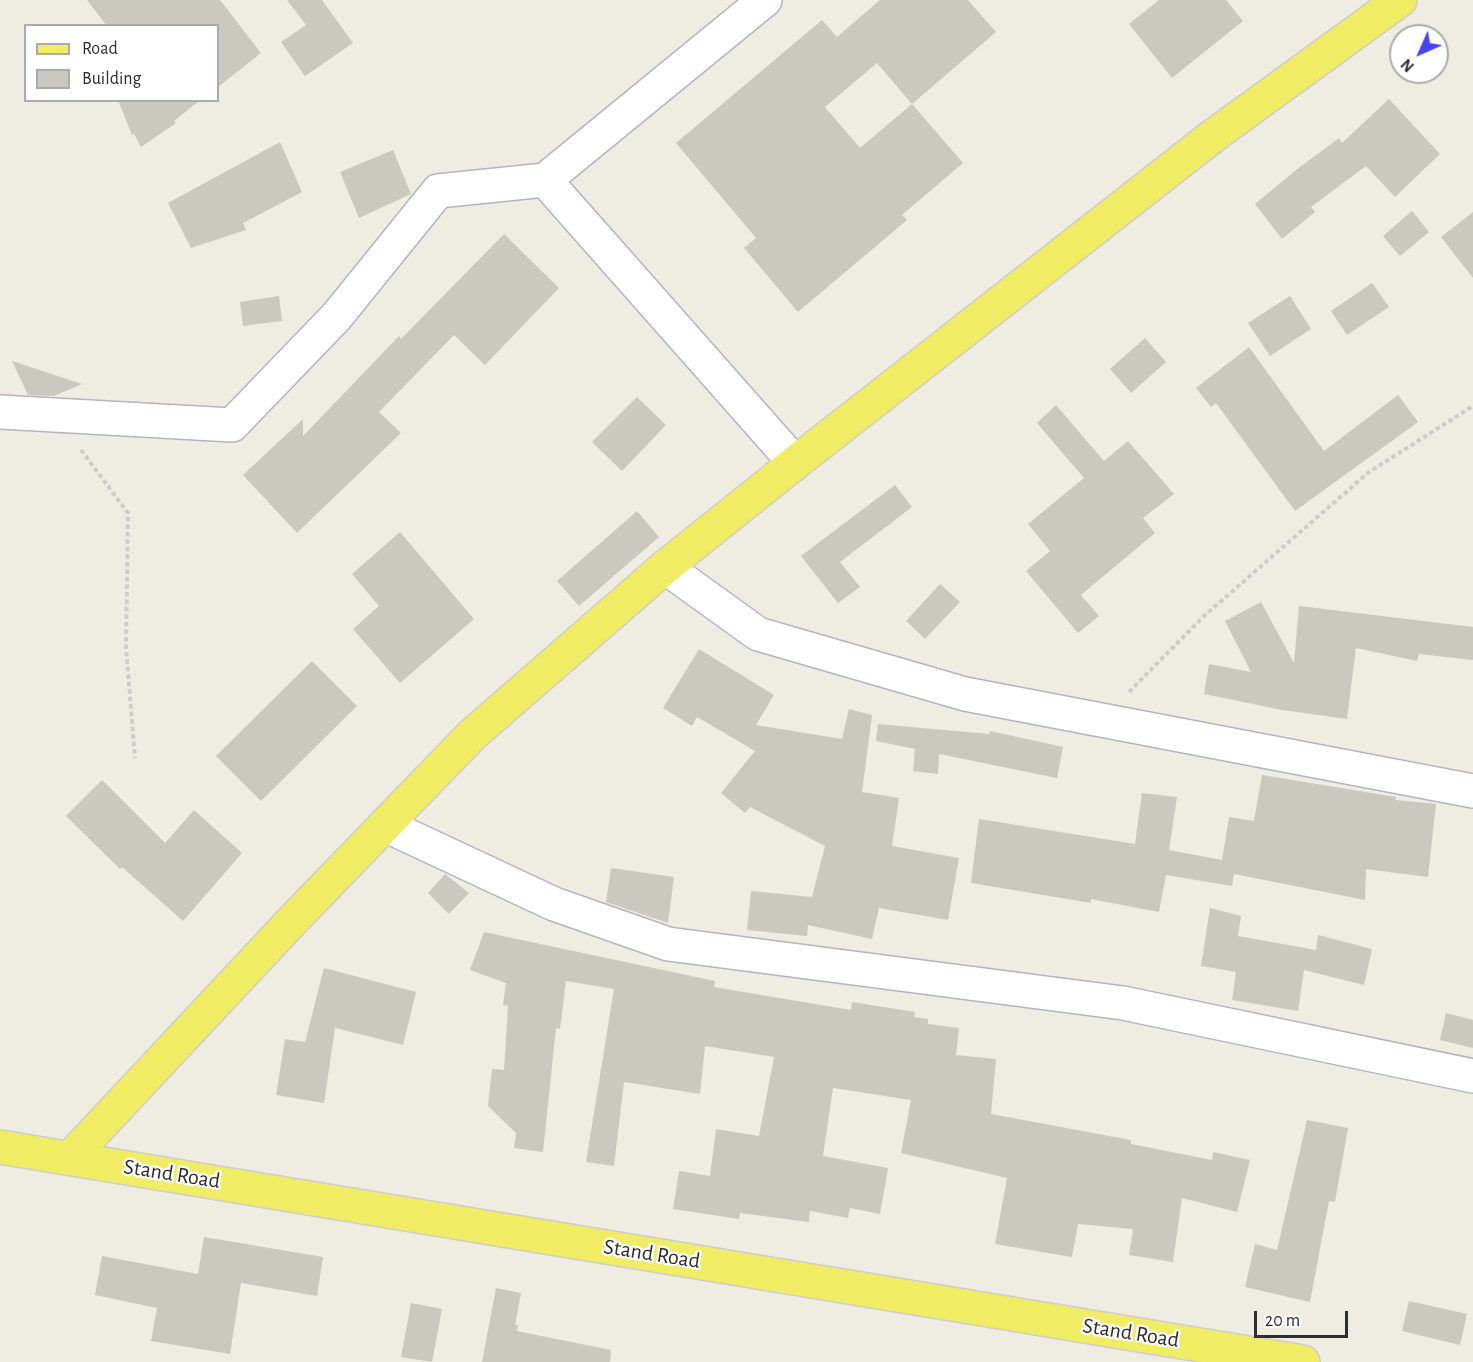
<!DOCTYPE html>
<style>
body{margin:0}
#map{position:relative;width:1473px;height:1362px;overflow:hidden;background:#efece1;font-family:"Alegreya Sans",sans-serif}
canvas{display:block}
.legend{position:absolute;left:24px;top:24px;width:195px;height:78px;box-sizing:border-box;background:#fff;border:2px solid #ababab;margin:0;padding:8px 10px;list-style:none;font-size:18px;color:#2e2e2e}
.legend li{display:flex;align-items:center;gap:12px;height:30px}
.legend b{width:30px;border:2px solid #ababab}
.north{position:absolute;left:1389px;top:24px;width:60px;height:60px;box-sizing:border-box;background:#fff;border:2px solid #ababab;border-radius:50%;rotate:225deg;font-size:16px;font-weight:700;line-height:24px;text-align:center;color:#2e2e2e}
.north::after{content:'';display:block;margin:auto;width:21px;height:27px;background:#4644f9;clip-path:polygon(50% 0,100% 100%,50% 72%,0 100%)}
.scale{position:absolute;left:1254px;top:1311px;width:94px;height:27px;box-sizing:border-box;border:3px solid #2e2e2e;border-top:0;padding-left:8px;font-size:18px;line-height:21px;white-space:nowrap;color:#2e2e2e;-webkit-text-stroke:4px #fff;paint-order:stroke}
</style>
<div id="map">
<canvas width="1473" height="1362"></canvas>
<ul class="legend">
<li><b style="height:8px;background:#f0ec64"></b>Road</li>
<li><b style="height:16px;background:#cbc8c0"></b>Building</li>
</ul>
<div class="north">N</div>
<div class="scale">20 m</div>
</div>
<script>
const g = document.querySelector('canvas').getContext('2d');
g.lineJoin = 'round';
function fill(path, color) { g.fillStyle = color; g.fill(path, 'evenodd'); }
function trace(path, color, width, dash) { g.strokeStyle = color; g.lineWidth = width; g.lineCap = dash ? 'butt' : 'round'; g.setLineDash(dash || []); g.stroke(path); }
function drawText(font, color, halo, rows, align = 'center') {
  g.font = font + ' "Alegreya Sans",sans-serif'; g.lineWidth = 4.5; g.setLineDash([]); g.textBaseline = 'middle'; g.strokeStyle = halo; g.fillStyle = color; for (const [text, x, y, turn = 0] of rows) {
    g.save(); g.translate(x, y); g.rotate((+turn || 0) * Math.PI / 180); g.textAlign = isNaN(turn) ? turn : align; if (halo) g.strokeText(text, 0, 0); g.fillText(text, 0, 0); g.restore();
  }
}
fill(new Path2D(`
 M87 0H220L261 53 218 87V26H107Z
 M287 0H322L353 43 305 76 281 42 306 25Z
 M880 0H968L996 32 912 104 963 163 902 215 907 220 798 312 744 248 756 238 676 143 822 20 837 37ZM877 63 912 104 860 148 825 107Z
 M1159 0H1226L1243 21 1172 78 1129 24Z
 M1389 99 1440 154 1395 197 1366 166 1311 207 1315 212 1282 239 1255 204 1296 170 1339 138 1342 143Z
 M118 100H200L174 121 176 123 141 147 134 134 132 135Z
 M280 142 302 192 243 223 246 230 191 248 168 203Z
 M393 150 411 194 359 218 340 172Z
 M1412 211 1429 232 1400 256 1383 236Z
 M1473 212V278L1441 237Z
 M504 234 559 288 485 365 454 335 379 412 401 433 297 533 243 475 303 419V436L399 336 401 339Z
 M1372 283 1389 307 1347 335 1331 311Z
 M279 296 282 321 243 326 240 302Z
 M1290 296 1311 329 1270 356 1248 323Z
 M1145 338 1166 362 1131 393 1110 369Z
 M1249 347 1324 451 1398 395 1418 422 1295 511 1216 403 1211 407 1196 388Z
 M12 361 82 384 54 396 28 395Z
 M637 397 666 425 622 471 592 442Z
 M1056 405 1104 461 1128 441 1174 494 1143 518 1155 533 1081 595 1099 616 1078 633 1026 571 1050 551 1028 524 1084 478 1037 423Z
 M895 485 912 507 840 562 860 587 838 603 801 556Z
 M637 511 659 537 579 606 557 581Z
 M400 532 474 619 400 683 353 629 379 606 352 574Z
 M940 584 960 602 925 639 906 621Z
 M1261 602 1294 663 1299 606 1473 627V660L1419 654 1417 661 1356 648 1347 719 1282 710 1204 694 1209 664 1251 672 1225 621Z
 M699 649 774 695 756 725 842 739 849 709 872 715 862 792 899 798 892 846 959 858 948 920 879 908 872 939 808 925 807 936 747 930 751 891 812 897 825 846 750 807 745 813 721 793 755 751 697 717 692 726 663 708Z
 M312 661 357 706 261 801 216 756Z
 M878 724 989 734 990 731 1063 747 1057 778 939 754 938 774 913 771 915 749 876 741Z
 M1262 775 1396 797V800L1436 804 1428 877 1366 869 1365 900 1234 874 1232 886 1166 875 1159 912 1091 899V903L971 883 979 819 1135 844 1142 793 1177 797 1169 850 1222 860 1229 817 1254 821Z
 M102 780 165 843 194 810 242 853 183 921 122 867 120 869 66 816Z
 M611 868 674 877 668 923 606 902Z
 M445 874 469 893 449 914 428 893Z
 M1210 908 1241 916 1238 936 1316 950 1318 935 1372 949 1364 985 1304 970 1298 1011 1232 1000 1236 972 1201 966Z
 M484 932 715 981 714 987 851 1010 852 1002 915 1012 914 1017 928 1019V1024L959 1028 956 1055 996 1059 991 1114 1131 1140V1144L1212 1160 1213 1152 1250 1160 1237 1212 1182 1198 1173 1262 1129 1255 1133 1229 1078 1224 1072 1257 995 1244 1007 1178 901 1153 911 1100 833 1088 823 1156 888 1168 880 1214 850 1208 848 1218 810 1211 809 1222 740 1213 739 1219 673 1209 679 1171 710 1176 716 1129 759 1136 774 1057 705 1046 700 1094 624 1082 614 1166 586 1162 614 989 566 981 560 1029 556 1028 543 1152 514 1148 516 1133 488 1106 492 1069 504 1070 508 1006 503 1005 506 983 470 970Z
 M324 968 416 992 403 1045 335 1028 324 1103 276 1095 285 1039 305 1042Z
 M1446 1013 1473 1020V1048L1440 1040Z
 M1307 1120 1348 1128 1335 1202 1329 1201 1310 1302 1245 1287 1255 1244 1277 1250Z
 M204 1237 323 1257 317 1296 241 1283 230 1354 151 1341 157 1308 95 1295 102 1256 198 1274Z
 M496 1288 521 1293 515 1325H518L517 1331 611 1350 610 1362H482Z
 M1409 1301 1467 1314 1460 1345 1402 1331Z
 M411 1303 442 1309 432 1362 401 1357Z`), '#cbc8c0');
const minor = new Path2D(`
 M545 180 765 0
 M0 412 232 425 337 316 438 191 545 180 795 463
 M665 567 758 634 965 694 1473 791
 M385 825 554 904 668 944 1123 1003 1473 1076`);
const major = new Path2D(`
 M0 1147 1303 1362
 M71 1157 292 921 472 735 665 567 795 463 1213 136 1400 0`);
trace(minor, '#b4b4c1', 36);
trace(major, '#cdcdcd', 36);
trace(new Path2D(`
 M81 450 128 513 126 647 135 758
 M1129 692 1204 616 1369 472 1473 406`), '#cdcdcd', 4, [4.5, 3]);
trace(minor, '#fff', 33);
trace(major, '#f0ec64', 33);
drawText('22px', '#2e2e2e', '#fff', [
 ["Stand Road",172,1174,9],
 ["Stand Road",652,1254,9],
 ["Stand Road",1131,1333,9]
]);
</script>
